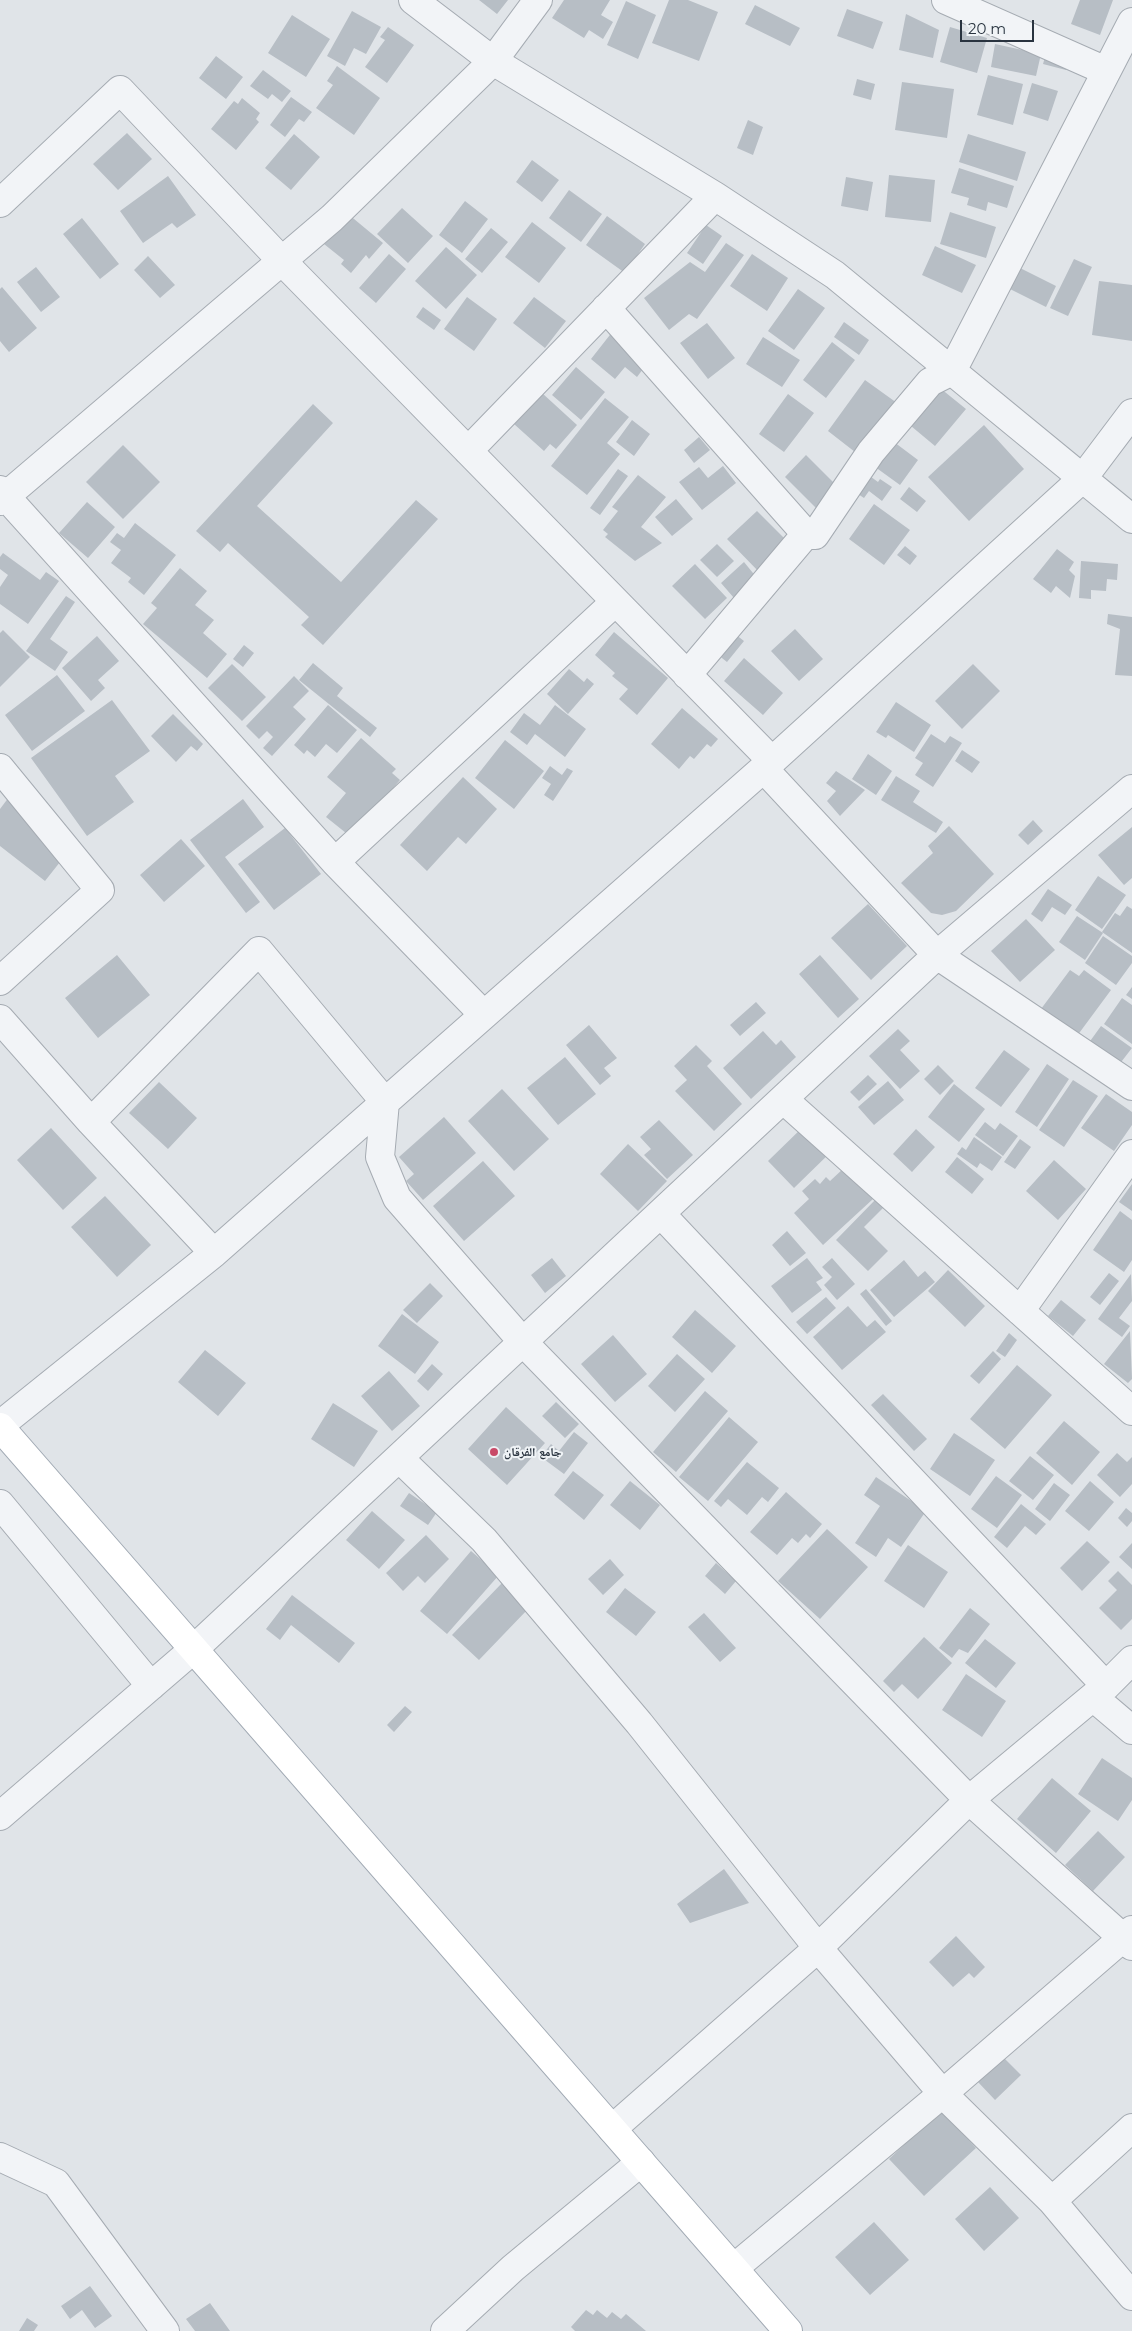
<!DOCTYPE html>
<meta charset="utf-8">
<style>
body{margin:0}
#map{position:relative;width:1132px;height:2331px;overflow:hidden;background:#e0e4e8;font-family:Montserrat,sans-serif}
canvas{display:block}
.scale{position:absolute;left:960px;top:20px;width:74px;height:22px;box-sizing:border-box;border:2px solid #29333f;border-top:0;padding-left:6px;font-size:15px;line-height:18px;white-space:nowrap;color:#29333f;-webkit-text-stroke:4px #eff3f6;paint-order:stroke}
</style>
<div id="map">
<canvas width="1132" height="2331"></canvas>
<div class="scale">20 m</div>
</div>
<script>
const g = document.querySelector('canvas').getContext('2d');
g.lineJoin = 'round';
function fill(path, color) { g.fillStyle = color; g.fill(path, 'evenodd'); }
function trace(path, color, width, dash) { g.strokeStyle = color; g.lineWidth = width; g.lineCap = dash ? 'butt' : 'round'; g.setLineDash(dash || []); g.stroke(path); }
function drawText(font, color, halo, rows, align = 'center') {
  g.font = font + ' Montserrat,"Noto Naskh Arabic",sans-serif'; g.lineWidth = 4; g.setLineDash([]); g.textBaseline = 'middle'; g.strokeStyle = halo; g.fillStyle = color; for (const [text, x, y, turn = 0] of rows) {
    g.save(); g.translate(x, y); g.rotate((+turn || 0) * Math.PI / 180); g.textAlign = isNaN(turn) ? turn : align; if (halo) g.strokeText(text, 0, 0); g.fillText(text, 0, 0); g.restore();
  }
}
fill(new Path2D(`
 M479 0H508L497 14Z
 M564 0H610L601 15 613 22 603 39 589 30 584 38 552 18Z
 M669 0H688L718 12 699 61 652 43Z
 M1080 0H1113L1100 35 1071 24Z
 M626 1 656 15 638 59 607 45Z
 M755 5 800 28 790 46 745 24Z
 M847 9 883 22 873 49 837 36Z
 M352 11 381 27 366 54 354 48 345 66 327 56Z
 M906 14 939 30 933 58 899 50Z
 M292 15 330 39 306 77 268 53Z
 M388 27 414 45 387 83 365 67 385 40 380 37Z
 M950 27 987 38 977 73 940 62Z
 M995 44 1041 54 1036 76 991 67Z
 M1047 50 1070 56 1066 70 1043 64Z
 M216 56 243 77 226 99 199 78Z
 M337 66 380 98 354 135 316 108 333 85 327 81Z
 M263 70 291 91 282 102 272 94 268 99 250 86Z
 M988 75 1023 84 1013 125 977 115Z
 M857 79 875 84 871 100 853 95Z
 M902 82 954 89 947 138 895 130Z
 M1032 83 1058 91 1048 121 1023 113Z
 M291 97 312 112 304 122 299 119 285 137 270 125Z
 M242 98 260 113 256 119 259 122 236 150 211 129 234 101 238 104Z
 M748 120 763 127 753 155 737 148Z
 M127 133 152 159 118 190 93 164Z
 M294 134 320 157 291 190 265 168Z
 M968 134 1026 152 1017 181 959 162Z
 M532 160 559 180 542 202 516 182Z
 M959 168 1014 186 1007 208 988 202 986 211 967 205 969 198 951 193Z
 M889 175 935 180 931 222 885 217Z
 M168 176 196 215 177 228 172 223 143 243 120 211Z
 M846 177 873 182 868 211 841 206Z
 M569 190 602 214 581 242 549 218Z
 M465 201 488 219 462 253 439 235Z
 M402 208 433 236 408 263 377 234Z
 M950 212 996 227 986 258 940 244Z
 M348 214 383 243 369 259 366 255 351 273 341 264 344 260 324 244Z
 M607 216 645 244 625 273 586 245Z
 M82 218 119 264 100 279 63 234Z
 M532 222 566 248 539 283 505 257Z
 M706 225 722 236 703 264 687 253Z
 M491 228 508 242 482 273 465 259Z
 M726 243 744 255 697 319 689 314 669 330 644 298 690 262 705 272Z
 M935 246 976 265 962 293 922 275Z
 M446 247 477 275 446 309 415 281Z
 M389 254 406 269 376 303 359 288Z
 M752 254 788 278 767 311 730 286Z
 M148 256 175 285 160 298 134 270Z
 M1074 259 1092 267 1068 316 1050 308Z
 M36 267 60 297 41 312 17 282Z
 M1018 267 1056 286 1046 307 1008 288Z
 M1099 281 1132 285V341L1092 335Z
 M2 287 37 328 9 352 0 341V289Z
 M798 289 825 308 794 350 768 331Z
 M467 297 497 319 474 351 444 329Z
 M534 297 566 321 545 348 513 323Z
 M423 307 441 320 434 330 416 317Z
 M844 322 869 340 859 355 834 337Z
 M707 323 735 358 708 379 680 343Z
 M613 331 649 361 637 377 625 367 615 379 591 359Z
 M763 337 800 360 782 387 746 364Z
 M832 342 855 360 826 398 803 380Z
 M576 367 605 392 581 420 552 395Z
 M865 380 897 403 855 452 828 431Z
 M935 384 966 409 935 446 905 421Z
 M542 393 577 425 556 449 550 444 544 451 514 424Z
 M788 394 814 413 784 452 759 434Z
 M605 398 629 417 607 443 620 454 587 495 551 466Z
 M313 404 333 423 257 506 341 582 416 500 438 519 323 645 301 625 309 617 228 543 220 552 196 531Z
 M632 420 650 434 634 456 616 442Z
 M984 425 1024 469 969 521 928 477Z
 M699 437 710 450 694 463 684 450Z
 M890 439 918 460 900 485 871 464Z
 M123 445 160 482 123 519 86 482Z
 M806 455 837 486 816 508 785 477Z
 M723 466 736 483 702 510 679 482 699 467 708 478Z
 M618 469 628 476 600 515 590 508Z
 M867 474 878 482 880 479 892 487 882 501 869 491 864 498 855 492Z
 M638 475 666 497 641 527 662 543 635 561 605 537 608 534 603 530 618 511 612 507Z
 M909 487 926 501 917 512 900 499Z
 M676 499 693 519 672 536 655 517Z
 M87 502 115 527 88 558 59 533Z
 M874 504 910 530 884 565 849 539Z
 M757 511 790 544 760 573 727 539Z
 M135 523 176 555 144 595 128 582 131 578 111 563 121 550 110 542 117 533 124 538Z
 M717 544 734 561 717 577 700 560Z
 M905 546 917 556 910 565 897 555Z
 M1057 549 1074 562 1069 570 1075 576 1070 598 1056 586 1051 593 1033 579Z
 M3 553 40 580 46 572 59 581 28 624 0 604V587L8 575 0 569V557Z
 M1081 561 1118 564 1117 580 1107 579 1106 591 1091 590V599L1079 598Z
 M744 562 757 578 734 598 721 583Z
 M695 564 727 598 705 619 672 586Z
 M180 568 207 591 195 605 214 620 203 633 227 654 207 678 143 624 157 608 151 603Z
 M66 596 75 602 50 639 68 652 55 671 26 651Z
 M1108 614 1132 617V676L1115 675 1120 629 1107 624Z
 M795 629 823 659 799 681 771 651Z
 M3 630 30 657 0 687V633Z
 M731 631 744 641 727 662 713 651Z
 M614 632 668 678 637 715 619 699 628 689 612 676 615 673 595 655Z
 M97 636 119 661 98 680 105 688 91 701 62 668Z
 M244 645 254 653 243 667 233 659Z
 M744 658 783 693 763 715 724 681Z
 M313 663 343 688 337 696 377 728 370 737 299 680Z
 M232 664 266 697 242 721 208 688Z
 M973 664 1000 691 962 729 935 701Z
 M569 669 584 682 587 678 594 684 568 714 547 694Z
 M57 675 85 711 32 751 5 715Z
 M294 676 309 691 293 707 306 719 272 756 263 748 273 737 267 731 259 739 246 726Z
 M112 700 150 751 115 776 134 802 87 836 31 758Z
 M896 702 931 725 914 752 888 735 886 738 876 732Z
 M328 705 357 730 337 753 326 744 315 757 307 750 304 754 294 745Z
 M555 705 586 729 565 757 535 734 527 745 510 732 524 713 540 725Z
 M682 708 718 739 711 747 707 744 694 759 690 756 679 769 651 744Z
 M173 714 203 744 197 751 191 746 176 762 151 736Z
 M931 734 945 743 950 736 962 743 933 787 915 775 923 763 915 758Z
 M361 738 396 769 392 773 400 780 351 837 326 817 346 793 327 777Z
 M505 740 544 771 514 809 475 778Z
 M962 750 980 762 972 773 955 761Z
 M868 754 892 771 876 795 852 779Z
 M550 766 562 775 567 768 573 771 553 801 544 795 551 784 542 778Z
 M836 771 865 790 840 816 827 801 836 791 826 783Z
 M896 776 920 791 913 802 943 822 936 833 881 800Z
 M463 777 497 809 466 844 458 837 427 871 400 845Z
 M12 793 75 843 45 881 0 846V809Z
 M243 799 264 827 225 857 260 902 246 913 190 840Z
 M1033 820 1043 831 1028 845 1018 835Z
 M949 826 994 874 956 911 942 915 931 913 901 883 933 853 928 846Z
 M1132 827V878L1124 885 1098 855Z
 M285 828 321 874 274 910 238 864Z
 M181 839 205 866 164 902 140 875Z
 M1098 876 1126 895 1102 929 1075 910Z
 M1048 889 1072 905 1065 915 1052 907 1042 922 1031 914Z
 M868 904 907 946 871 980 831 938Z
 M1127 906 1132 909V953L1102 932 1115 913 1120 916Z
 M1077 916 1103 933 1085 960 1059 942Z
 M1026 919 1055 950 1020 982 991 951Z
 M1103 936 1132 956V963L1116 985 1085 963Z
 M117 955 150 995 98 1038 65 998Z
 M820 955 859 999 838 1018 799 974Z
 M1070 970 1079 976 1084 970 1111 990 1077 1036 1041 1009Z
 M1132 987V999L1126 995Z
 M1122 998 1132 1005V1044L1104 1024Z
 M756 1002 766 1013 740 1036 730 1025Z
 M589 1025 617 1058 604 1068 611 1076 600 1085 566 1045Z
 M1101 1026 1132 1048 1118 1066 1088 1044Z
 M898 1029 910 1041 900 1050 920 1071 900 1089 869 1056Z
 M763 1031 776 1045 781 1040 796 1057 751 1099 723 1068Z
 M696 1045 712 1061 707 1066 742 1104 714 1131 675 1091 687 1080 674 1066Z
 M1004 1050 1030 1069 1001 1107 975 1088Z
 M565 1057 596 1094 558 1125 527 1088Z
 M1047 1064 1069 1079 1037 1127 1015 1112Z
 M938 1065 954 1081 940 1095 924 1079Z
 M868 1075 877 1084 859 1101 850 1092Z
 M1073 1080 1098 1096 1064 1147 1039 1130Z
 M888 1081 904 1100 874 1125 858 1107Z
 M159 1082 197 1118 168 1149 129 1113Z
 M954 1084 985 1109 959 1142 928 1117Z
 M502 1089 549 1139 514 1171 468 1121Z
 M1106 1094 1132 1112V1125L1114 1151 1081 1128Z
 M444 1117 476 1153 423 1200 406 1181 414 1174 399 1157Z
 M659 1120 693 1155 667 1179 644 1155 651 1149 640 1137Z
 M985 1122 995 1130 1000 1123 1018 1136 1003 1156 975 1135Z
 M806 1124 833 1150 794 1188 768 1161Z
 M51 1128 97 1178 63 1210 17 1160Z
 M916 1129 935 1147 912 1172 893 1154Z
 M974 1137 1002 1157 992 1171 980 1163 977 1168 957 1154 962 1147 966 1150Z
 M1020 1139 1031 1147 1015 1169 1004 1162Z
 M628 1144 667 1181 638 1211 600 1174Z
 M957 1157 984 1179 972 1194 945 1172Z
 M1054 1160 1086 1189 1058 1220 1026 1191Z
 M483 1161 515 1196 464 1241 433 1206Z
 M844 1168 873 1199 823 1245 794 1213 809 1199 802 1191 815 1179 820 1184 826 1177 830 1181Z
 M1132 1184V1211L1119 1202Z
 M105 1196 151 1245 117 1277 71 1227Z
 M875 1200 883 1208 864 1227 888 1251 868 1271 836 1240Z
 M1120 1211 1132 1220V1260L1124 1272 1093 1250Z
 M787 1231 806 1253 790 1266 772 1245Z
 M552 1258 566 1276 545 1293 531 1275Z
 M807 1258 823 1278 816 1282 822 1290 792 1313 771 1286Z
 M832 1258 855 1284 837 1300 824 1285 832 1277 822 1267Z
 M904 1260 918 1277 925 1271 935 1282 894 1317 870 1290Z
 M948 1270 985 1306 965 1327 928 1291Z
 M1109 1273 1119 1281 1100 1305 1090 1297Z
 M1131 1274 1132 1301 1119 1318 1130 1326 1122 1337 1098 1319Z
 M430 1283 443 1296 417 1323 403 1310Z
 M866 1289 892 1321 886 1326 860 1294Z
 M826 1297 836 1308 807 1334 796 1322Z
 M1061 1300 1086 1320 1073 1336 1048 1316Z
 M848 1306 867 1327 875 1320 886 1332 842 1370 813 1337Z
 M695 1310 736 1346 712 1373 672 1337Z
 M402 1314 439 1342 415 1374 378 1346Z
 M1130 1331 1132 1379 1128 1383 1104 1364Z
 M1009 1333 1017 1340 1005 1357 996 1351Z
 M613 1335 647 1374 615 1402 581 1364Z
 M205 1350 246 1383 218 1416 178 1382Z
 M993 1351 1001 1359 979 1384 970 1376Z
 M677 1354 705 1379 675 1412 648 1386Z
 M432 1364 443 1374 428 1391 417 1381Z
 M1017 1365 1052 1395 1005 1449 970 1419Z
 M389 1371 420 1406 392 1431 361 1396Z
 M705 1391 728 1411 676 1472 653 1452Z
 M883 1394 927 1439 914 1451 871 1405Z
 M556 1402 579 1424 565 1438 542 1416Z
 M333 1403 378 1431 354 1467 311 1439Z
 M506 1407 545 1443 507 1485 468 1449Z
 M729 1417 758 1442 708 1501 679 1477Z
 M1064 1421 1100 1452 1072 1485 1036 1453Z
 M574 1432 588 1443 564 1474 541 1457 551 1444 559 1451Z
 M954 1433 995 1460 970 1496 930 1469Z
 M1117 1453 1127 1462 1132 1457V1484L1120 1497 1097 1475Z
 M1030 1456 1054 1475 1033 1500 1009 1481Z
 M747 1462 779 1488 768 1502 762 1497 747 1515 728 1499 721 1507 714 1501Z
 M573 1471 604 1495 584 1520 554 1495Z
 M996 1476 1022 1495 997 1528 971 1509Z
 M876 1477 926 1511 901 1547 888 1538 876 1557 855 1543 880 1506 864 1495Z
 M630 1481 660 1505 640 1530 610 1505Z
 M1090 1481 1114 1502 1089 1531 1065 1511Z
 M1054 1483 1070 1495 1050 1521 1035 1509Z
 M786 1492 822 1524 810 1538 806 1534 798 1543 792 1538 777 1555 750 1532Z
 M409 1493 437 1512 428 1525 400 1506Z
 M1021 1504 1046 1524 1036 1535 1025 1526 1007 1548 994 1537Z
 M1126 1508 1132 1513V1521L1127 1527 1118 1518Z
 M372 1511 405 1540 379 1569 346 1540Z
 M827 1529 868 1567 820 1619 778 1581Z
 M426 1535 449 1559 425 1583 418 1576 403 1591 386 1573Z
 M1087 1541 1110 1562 1082 1591 1060 1568Z
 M1132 1543V1569L1119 1557Z
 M908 1545 948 1572 924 1608 884 1581Z
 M471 1551 499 1575 447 1634 420 1611Z
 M610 1559 624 1575 603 1595 588 1579Z
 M716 1563 736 1581 725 1594 705 1576Z
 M1118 1571 1132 1585V1619L1121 1630 1099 1608 1117 1590 1108 1581Z
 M502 1583 528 1609 479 1660 452 1635Z
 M625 1588 656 1612 636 1636 606 1612Z
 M292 1595 355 1643 339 1663 291 1625 280 1640 266 1629Z
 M970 1608 990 1624 968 1653 959 1649 952 1658 939 1648Z
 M704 1613 736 1648 720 1662 688 1627Z
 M924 1637 952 1663 918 1699 902 1684 894 1692 883 1681Z
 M985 1639 1016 1663 996 1688 965 1663Z
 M966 1674 1006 1701 982 1737 942 1710Z
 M405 1706 412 1712 394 1732 387 1725Z
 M1102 1758 1132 1778V1800L1118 1821 1078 1794Z
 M1052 1778 1091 1811 1056 1853 1017 1819Z
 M1098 1831 1125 1857 1093 1891 1065 1865Z
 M724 1869 749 1903 690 1923 677 1904Z
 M956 1936 985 1967 974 1978 969 1973 953 1987 929 1962Z
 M1004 2058 1021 2075 995 2100 978 2082Z
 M941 2110 976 2148 924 2196 889 2159Z
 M990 2187 1019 2218 984 2251 955 2219Z
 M874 2222 909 2260 870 2295 835 2257Z
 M90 2286 112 2316 95 2328 82 2310 70 2319 61 2306Z
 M210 2303 230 2331H195L186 2319Z
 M586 2310 593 2315 597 2310 607 2318 612 2312 621 2319 626 2314 646 2331H575L571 2327Z
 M27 2318 38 2325 34 2331H19Z`), '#b7bec5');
const minor = new Path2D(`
 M413 0 493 61 715 196 835 275 1132 519
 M946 0 1106 71
 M0 203 120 90 282 261 772 761 1083 478 1132 413
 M606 308 806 534 687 675
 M468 451 715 196
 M0 490 335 862 615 602
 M0 501 332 218 493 61 538 0
 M806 534 815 535 871 452 930 382 952 371 1132 22
 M0 768 100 890 0 981
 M764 769 937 955 1132 1086
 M335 862 484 1015
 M0 1019 91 1122
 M783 1099 1132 1411
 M661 1214 1106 1686
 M214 1253 91 1122 259 951 385 1102 380 1157 397 1198 523 1342 969 1800 1132 1946
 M1020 1311 1132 1154
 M0 1425 214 1253 772 761
 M399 1458 484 1540 639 1723 818 1948 943 2094 1052 2201
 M0 1504 151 1686
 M1093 1697 1132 1730
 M0 1816 195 1648 937 955 1132 789
 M1132 2128 1052 2201 1132 2296
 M612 2129 818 1948 969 1800 1106 1686 1132 1660
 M0 2157 56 2183 165 2331
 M734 2268 948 2089 1132 1930
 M445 2331 513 2268 641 2162`);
const major = new Path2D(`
 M0 1427 788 2331`);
trace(minor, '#a5abb2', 30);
trace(major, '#a0a9b3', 30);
trace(minor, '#f2f4f7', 28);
trace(major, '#fff', 28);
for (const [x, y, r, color] of [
 [494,1452,5,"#c94a68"]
]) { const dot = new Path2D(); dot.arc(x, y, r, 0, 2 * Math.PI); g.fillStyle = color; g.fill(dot); trace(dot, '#eff3f6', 2); }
drawText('bold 12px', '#29333f', '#eff3f6', [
 ["جامع الفرقان",504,1452]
], 'left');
</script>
